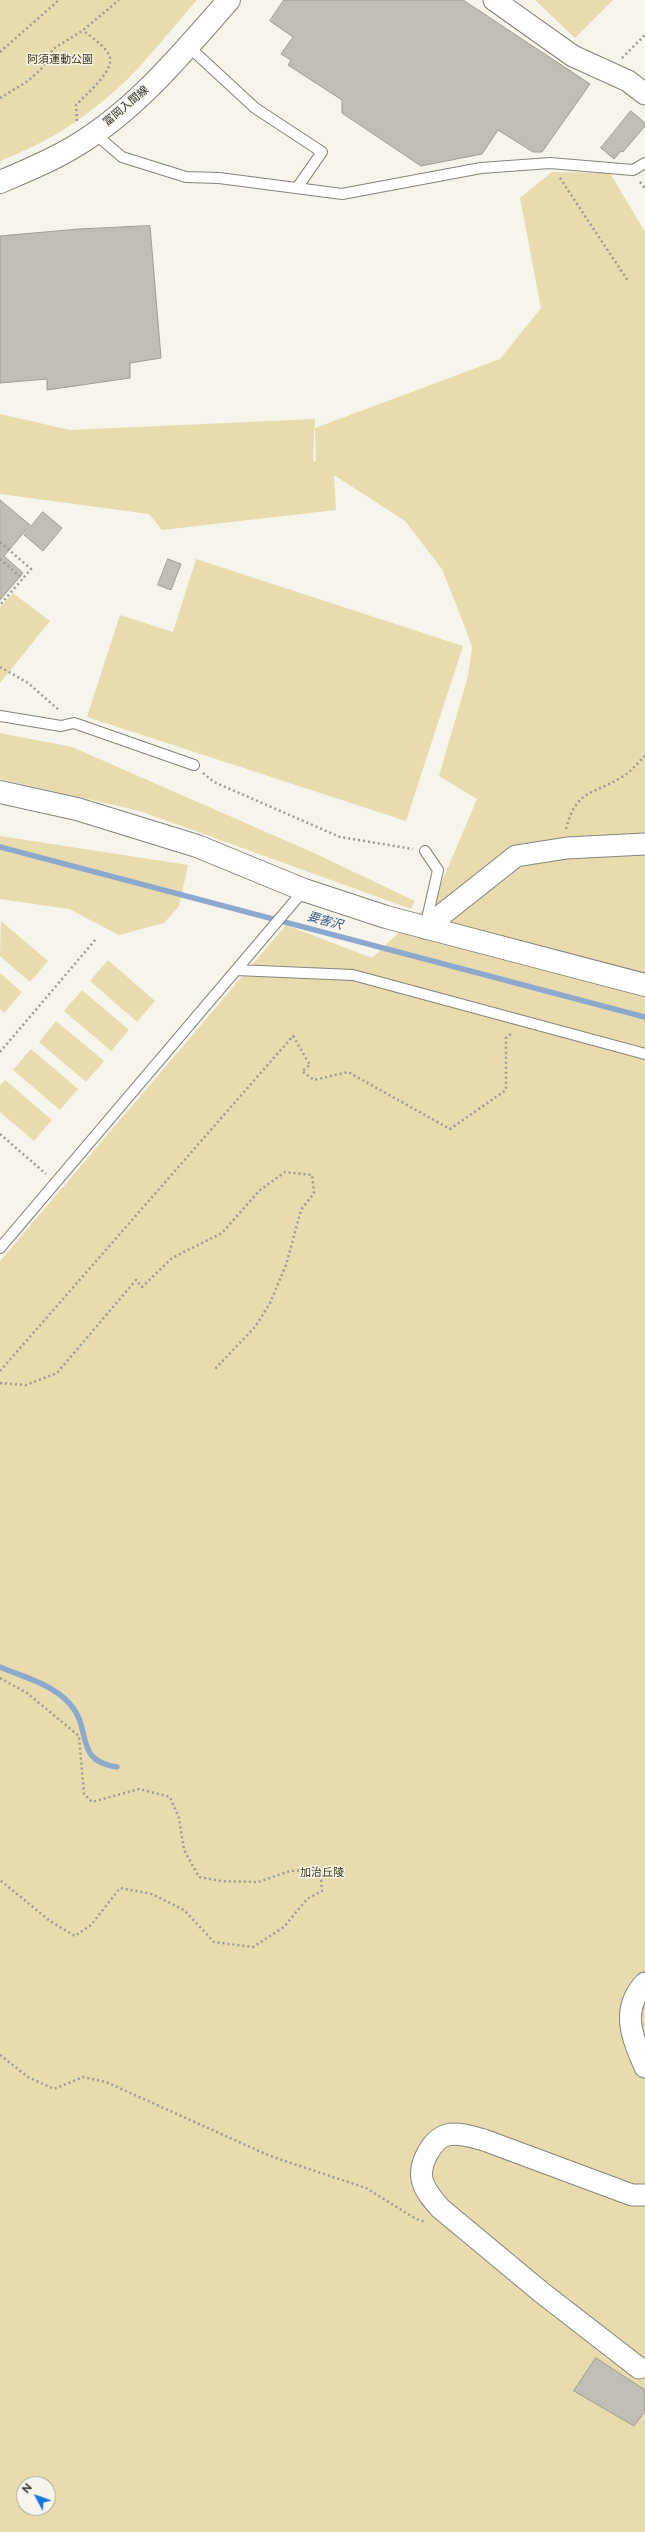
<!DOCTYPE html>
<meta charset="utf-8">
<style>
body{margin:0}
#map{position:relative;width:645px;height:2532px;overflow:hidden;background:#f6f4eb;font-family:Raleway,sans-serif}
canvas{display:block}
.north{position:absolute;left:16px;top:2476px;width:40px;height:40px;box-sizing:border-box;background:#f6f4eb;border:1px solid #a6a49e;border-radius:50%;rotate:311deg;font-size:11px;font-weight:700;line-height:16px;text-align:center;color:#2e2d2a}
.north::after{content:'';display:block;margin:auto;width:14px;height:18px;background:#1577df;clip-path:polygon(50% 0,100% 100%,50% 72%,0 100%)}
</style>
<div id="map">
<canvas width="645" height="2532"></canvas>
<div class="north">N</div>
</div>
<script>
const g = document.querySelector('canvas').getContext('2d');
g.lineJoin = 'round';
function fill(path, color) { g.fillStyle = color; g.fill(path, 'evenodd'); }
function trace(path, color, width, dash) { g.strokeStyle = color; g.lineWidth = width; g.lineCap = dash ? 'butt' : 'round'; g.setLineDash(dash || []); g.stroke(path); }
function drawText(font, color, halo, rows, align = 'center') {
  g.font = font + ' Raleway,"Noto Sans JP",sans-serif'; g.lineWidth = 3; g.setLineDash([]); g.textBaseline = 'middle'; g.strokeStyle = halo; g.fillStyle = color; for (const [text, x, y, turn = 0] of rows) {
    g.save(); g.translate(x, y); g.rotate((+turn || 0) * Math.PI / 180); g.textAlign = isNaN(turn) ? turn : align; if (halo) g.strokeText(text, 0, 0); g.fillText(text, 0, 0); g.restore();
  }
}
fill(new Path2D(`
 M0 0H197C171 29 145 64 117 89 83 120 43 145 0 161Z
 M535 0H613L575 38Z
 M552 172 610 173 645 232V2532H0V1261L286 925 372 958 435 898 477 799 439 776 468 676 472 647 463 622 442 569 405 521 334 475 336 510 162 530 149 514 0 494V414L70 430 315 419 313 461 316 462 315 428 500 359 541 308 520 198ZM24 2484H48V2508H24Z
 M196 559 463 646 406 821 87 717 120 615 173 632Z
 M13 593 50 621 0 683V607Z
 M0 733 72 747 314 853 415 901 411 909 140 811 0 779Z
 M0 836 188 865 179 906 164 923 119 935 69 909 0 899Z
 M1 921 48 961 30 982 0 956Z
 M108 960 155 1001 137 1022 90 981Z
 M0 973 22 992 4 1013 0 1009Z
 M82 990 129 1030 111 1051 64 1011Z
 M56 1021 104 1061 86 1082 39 1042Z
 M31 1049 78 1089 60 1110 13 1070Z
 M5 1080 52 1120 34 1141 0 1112V1085Z`), '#e8dcae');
trace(new Path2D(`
 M0 847 645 1017
 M0 1667C23 1677 53 1684 70 1704 93 1730 73 1761 117 1767`), '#8ca8cd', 5.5);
const building = new Path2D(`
 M284 0H463L590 84 542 152H533L498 130 482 154 421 166 342 113V100L288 65 291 60 281 54 293 37 270 21Z
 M631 111 645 123V126L623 152 621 151 614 159 601 148Z
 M150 226 161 358 130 363V378L47 390V379L0 383V236L79 229Z
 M0 500 30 525 4 556 23 573 0 600Z
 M43 512 62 528 43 551 24 535Z
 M168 559 181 564 171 590 158 585Z
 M596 2358 645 2390V2411L634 2426 574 2391Z`);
fill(building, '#bfbdb4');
trace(building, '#9e9c94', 1);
const service = new Path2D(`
 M188 46 255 108 322 152 297 188
 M94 133 122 157 186 177 219 178 342 194 481 168 550 163 633 170 645 163
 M0 716 61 726 74 723 194 765
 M425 851 438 870 426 923
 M236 970 353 975 645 1054
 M0 1248 304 890`);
const minor = new Path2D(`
 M494 0 573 56 628 81 645 94
 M425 928 516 856 567 848 645 844
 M645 1983C620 2010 632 2037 645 2067
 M639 2368 541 2292 440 2208C433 2200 424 2190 422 2179 419 2164 432 2139 447 2135 459 2132 473 2137 484 2140L632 2195H645`);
const tertiary = new Path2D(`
 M0 792 77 809 197 846 304 890 386 917 645 985`);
const secondary = new Path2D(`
 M0 182C26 171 53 160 77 145 137 109 183 52 229 0`);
trace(service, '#85837b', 12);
trace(minor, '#85837b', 23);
trace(tertiary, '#85837b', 24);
trace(secondary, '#85837b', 24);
trace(new Path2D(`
 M0 52 59 0
 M622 58 645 35
 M0 98 28 81 41 69 53 49 82 31 119 0
 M77 121 76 105C86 94 119 68 108 53 102 44 91 37 83 30
 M560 178 628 281
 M640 182 645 188
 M0 542 31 569 0 605
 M0 559 23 579
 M0 667 28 683 60 711
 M203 773 214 782 340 837 413 849
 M566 829C576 789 593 795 622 777 631 772 638 762 645 756
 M0 1052 96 939
 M0 1134 46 1174
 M0 1371 293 1036 310 1065 302 1071 314 1080 348 1072 450 1129 506 1090V1038L512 1033
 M0 1383 26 1385 57 1373 136 1280 142 1287 172 1258 222 1233 260 1190 285 1172 312 1175 314 1193 301 1210 286 1265 270 1303 255 1327 214 1370
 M0 1678 27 1693 79 1736 84 1794 92 1802 139 1789 170 1797 179 1818 184 1850 199 1877 221 1881 258 1882 290 1871 314 1869 321 1880 322 1891 307 1899 284 1927 253 1947 214 1942 184 1910 152 1894 120 1888 91 1925 75 1936 50 1921 0 1880
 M0 2055 28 2077 54 2089 83 2077 106 2082 270 2156 366 2188 416 2219 426 2222`), '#9b9993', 2.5, [2, 3]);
trace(service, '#fff', 10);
trace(minor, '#fff', 21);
trace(tertiary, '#fff', 22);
trace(secondary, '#fff', 22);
drawText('11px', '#433914', '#f6f4eb', [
 ["阿須運動公園",60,60],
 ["加治丘陵",322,1873]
]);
drawText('11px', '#2e2d2a', '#f6f4eb', [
 ["富岡入間線",126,106,-40]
]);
drawText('italic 12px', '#32598a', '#f6f4eb', [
 ["要害沢",325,921,15]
]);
</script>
